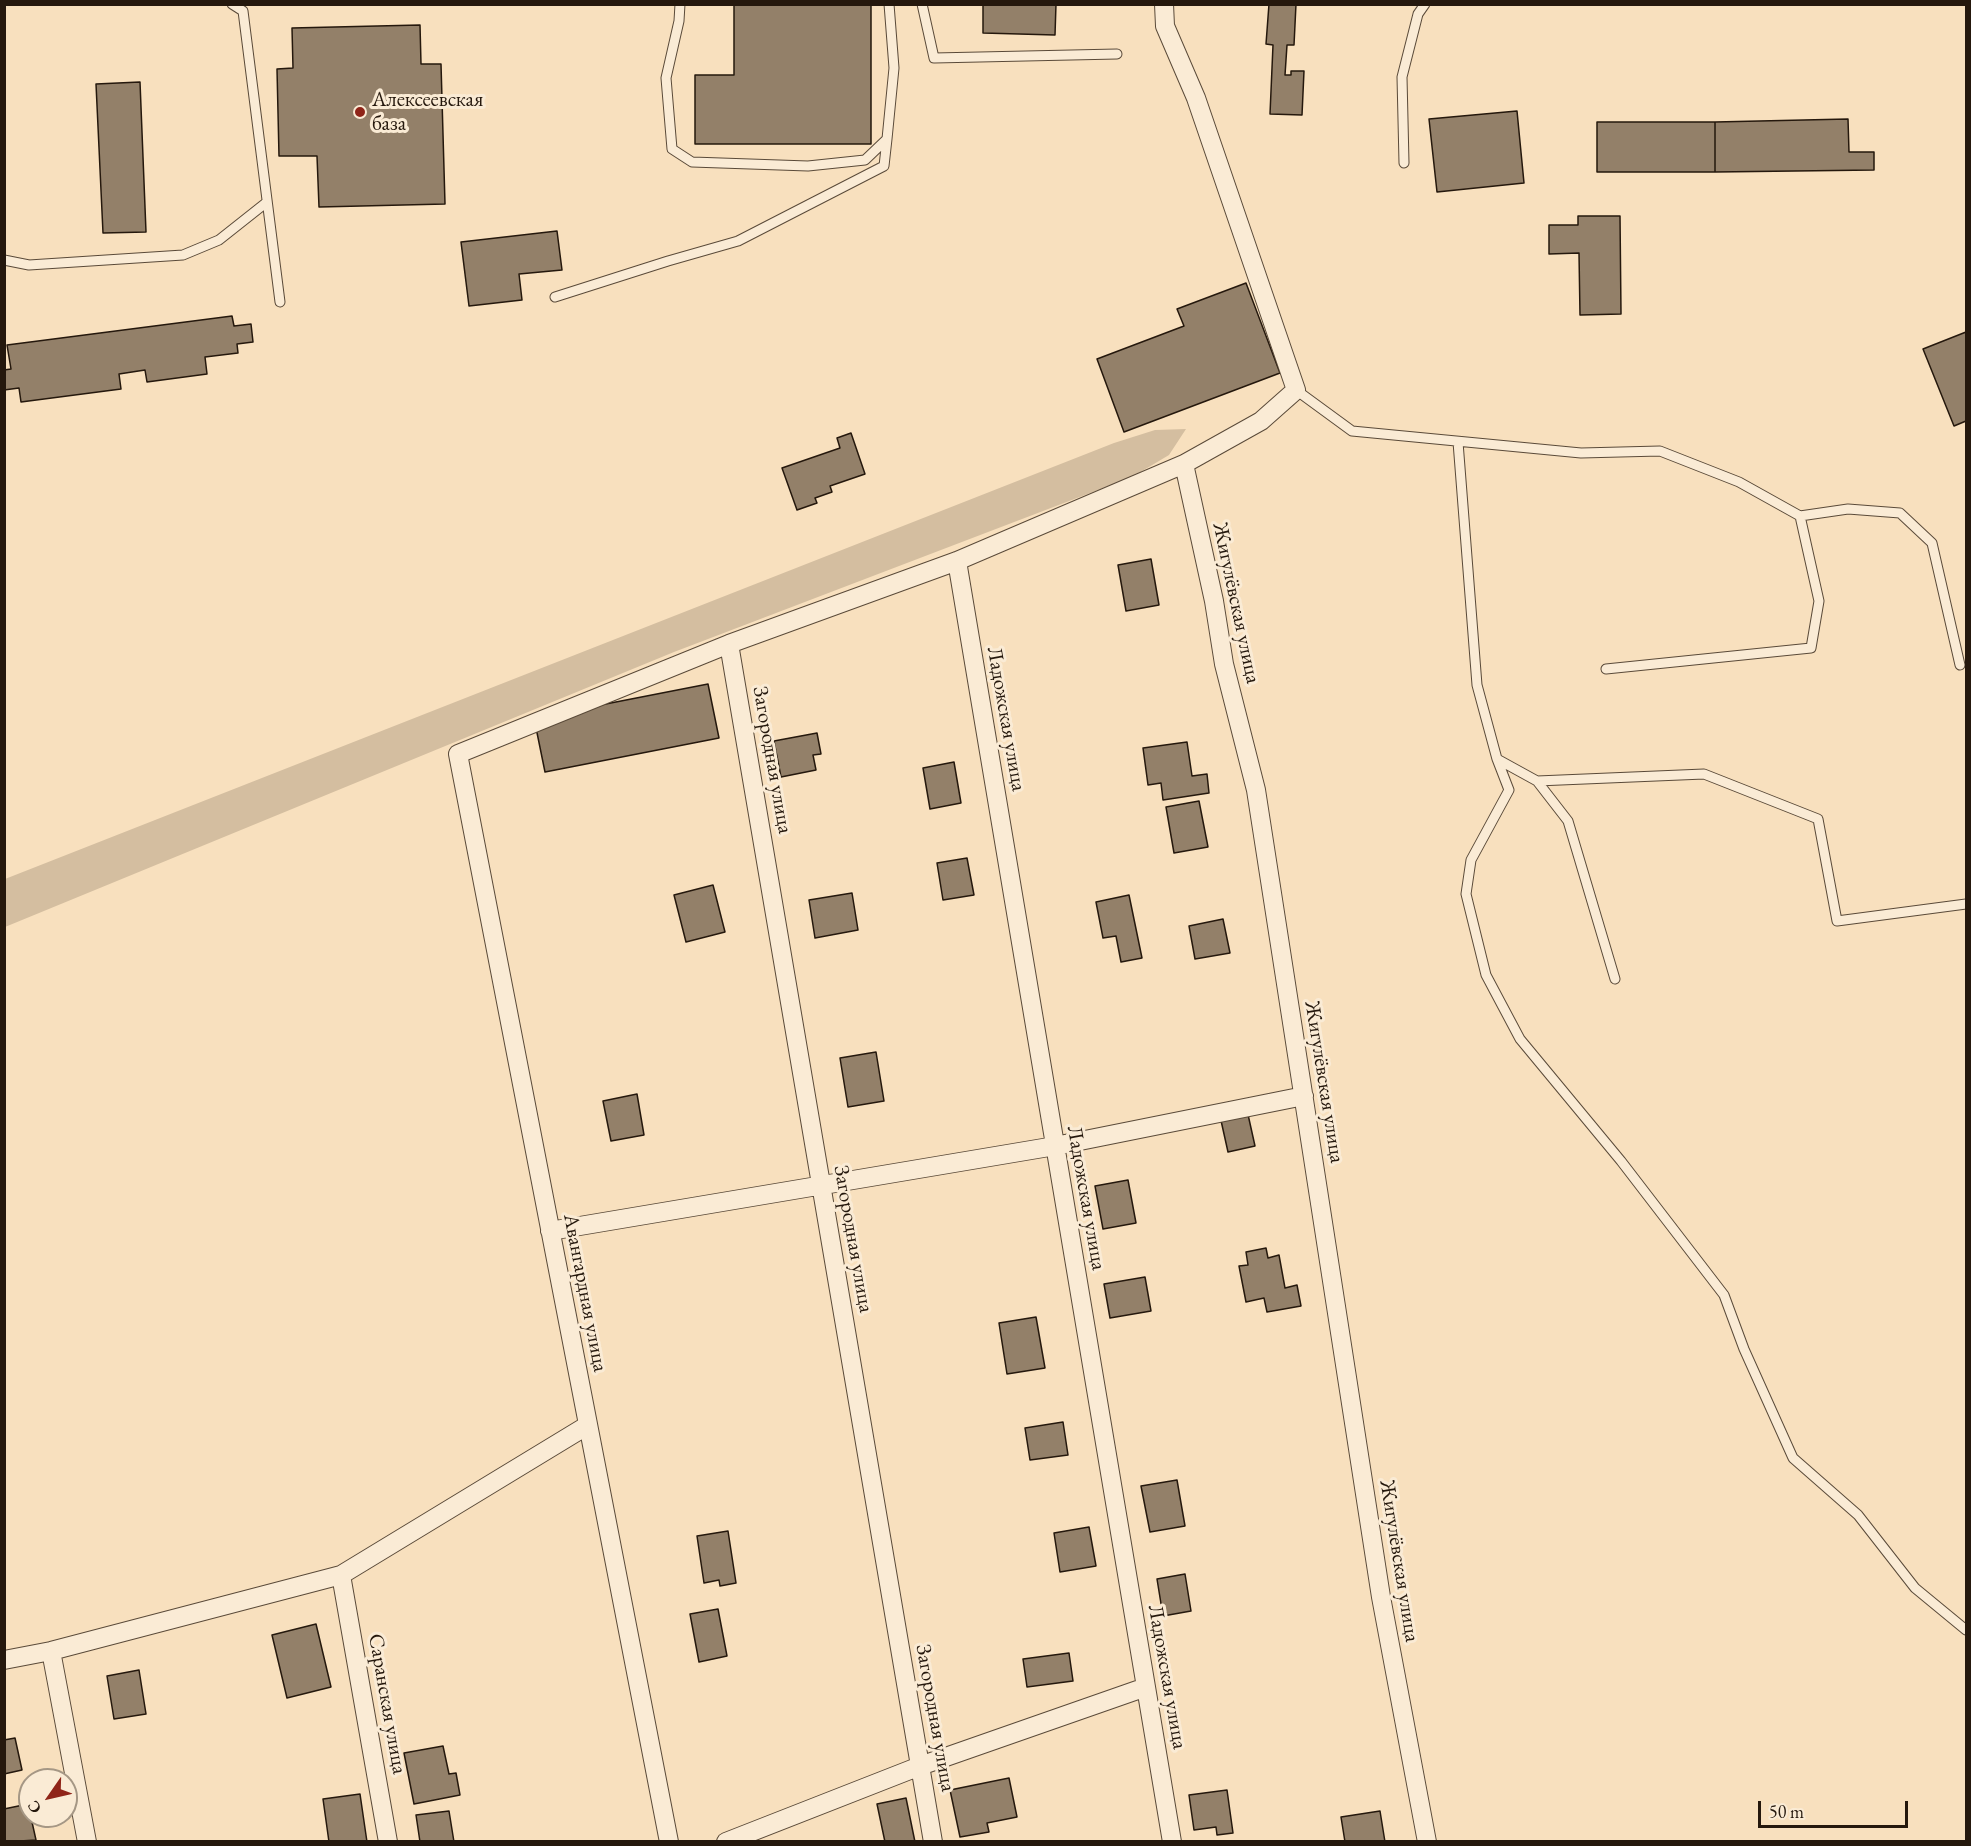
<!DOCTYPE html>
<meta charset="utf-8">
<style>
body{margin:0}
#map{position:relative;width:1971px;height:1846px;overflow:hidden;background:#f8e0be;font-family:"EB Garamond",serif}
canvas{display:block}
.frame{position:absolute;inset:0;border:6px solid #25180d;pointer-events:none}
.north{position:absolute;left:18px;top:1768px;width:60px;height:60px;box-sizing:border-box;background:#faebd5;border:2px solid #a59785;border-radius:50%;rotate:236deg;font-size:16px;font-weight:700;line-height:24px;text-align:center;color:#25180d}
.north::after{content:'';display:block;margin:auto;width:21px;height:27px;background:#8f2418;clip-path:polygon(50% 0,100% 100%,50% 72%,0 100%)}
.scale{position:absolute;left:1758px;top:1801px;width:150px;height:27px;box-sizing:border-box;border:3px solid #25180d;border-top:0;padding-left:8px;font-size:18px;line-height:21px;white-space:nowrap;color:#25180d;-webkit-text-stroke:4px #faebd5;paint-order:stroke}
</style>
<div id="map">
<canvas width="1971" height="1846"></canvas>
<div class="frame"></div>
<div class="north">С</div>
<div class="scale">50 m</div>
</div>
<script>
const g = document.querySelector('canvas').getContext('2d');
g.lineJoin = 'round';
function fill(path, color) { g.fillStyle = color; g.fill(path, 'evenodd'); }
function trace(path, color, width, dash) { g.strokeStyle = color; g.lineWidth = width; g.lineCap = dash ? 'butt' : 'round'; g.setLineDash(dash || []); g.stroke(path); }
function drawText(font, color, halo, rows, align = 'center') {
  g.font = font + ' "EB Garamond",serif'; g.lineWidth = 6; g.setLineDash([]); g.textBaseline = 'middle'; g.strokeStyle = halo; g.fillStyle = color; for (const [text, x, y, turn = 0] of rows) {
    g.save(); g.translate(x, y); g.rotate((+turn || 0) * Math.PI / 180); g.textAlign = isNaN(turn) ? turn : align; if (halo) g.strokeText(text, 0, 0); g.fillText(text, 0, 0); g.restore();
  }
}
fill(new Path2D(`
 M1186 429 1169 455 1132 477 674 652 5 927V879L1114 443 1155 430Z`), '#d4bea0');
const building = new Path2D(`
 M734 4H871V144H695V75H734Z
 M983 4H1056L1055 35 983 33Z
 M1269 4H1296L1294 45H1287L1285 75H1291V71H1304L1302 115 1270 114 1273 45 1266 44Z
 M420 25 421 64H441L445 204 319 207 317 156H279L277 69 293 68 292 28Z
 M140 82 146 232 103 233 96 84Z
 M1517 111 1524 183 1437 192 1429 119Z
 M1848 119 1849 152H1874V170L1715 172V122Z
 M1597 122H1715V172H1597Z
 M1578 216H1620L1621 314 1580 315 1579 253 1549 254V225H1578Z
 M557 231 562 270 519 274 522 300 469 306 461 242Z
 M1246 283 1280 373 1124 432 1097 359 1184 326 1177 309Z
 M232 316 234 326 251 324 253 342 237 344 238 353 205 357 207 374 147 382 145 370 119 374 121 389 21 402 19 388 4 390V370L11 369 7 345Z
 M1966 332V421L1954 426 1923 349Z
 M851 433 865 474 830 486 832 492 815 498 817 503 797 510 782 468 840 448 837 438Z
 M1151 559 1159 605 1126 611 1118 565Z
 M708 684 719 738 545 772 534 718Z
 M817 733 821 754 813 755 816 770 781 777 774 741Z
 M1187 742 1192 776 1207 774 1209 793 1163 800 1161 783 1148 785 1143 748Z
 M954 762 961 803 930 809 923 768Z
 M1199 801 1208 847 1174 853 1166 807Z
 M967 858 974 895 943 900 937 863Z
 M713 885 725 932 686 942 674 895Z
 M852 893 858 930 815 938 809 900Z
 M1129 895 1142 958 1121 962 1116 936 1103 938 1096 902Z
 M1223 919 1230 953 1195 959 1189 926Z
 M876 1052 884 1101 848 1107 840 1058Z
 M637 1094 644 1135 611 1141 603 1101Z
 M1247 1110 1255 1146 1228 1152 1220 1116Z
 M1128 1180 1136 1223 1103 1229 1095 1186Z
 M1266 1248 1268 1258 1279 1255 1285 1288 1297 1285 1301 1306 1267 1312 1264 1298 1246 1302 1239 1266 1248 1265 1246 1252Z
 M1145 1277 1151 1311 1110 1318 1104 1284Z
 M1036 1317 1045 1368 1007 1374 999 1323Z
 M1063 1422 1068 1455 1030 1460 1025 1428Z
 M1177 1480 1185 1526 1150 1532 1141 1486Z
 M1089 1527 1096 1566 1060 1572 1054 1533Z
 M728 1531 736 1583 720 1586 719 1580 704 1583 697 1536Z
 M1185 1574 1191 1611 1163 1616 1157 1579Z
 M718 1609 727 1656 699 1662 690 1614Z
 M316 1624 331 1687 287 1698 272 1635Z
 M1069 1653 1073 1681 1027 1687 1023 1659Z
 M139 1670 146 1714 114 1719 107 1676Z
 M15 1738 22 1770 4 1774V1740Z
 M443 1746 449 1774 456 1773 460 1795 414 1804 404 1753Z
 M1009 1778 1017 1817 987 1823 989 1832 960 1837 950 1790Z
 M1227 1790 1233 1833 1217 1835 1216 1827 1194 1830 1189 1795Z
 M360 1794 367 1842H329L323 1799Z
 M906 1798 915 1842H885L877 1804Z
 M28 1804 36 1840 4 1842V1809Z
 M449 1811 454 1842H420L416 1815Z
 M1380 1811 1385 1842H1345L1341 1817Z`);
fill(building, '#938069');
trace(building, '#25180d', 1.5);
const lane = new Path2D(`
 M232 4 243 11 280 302
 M680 4 679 21 666 78 672 149 692 162 808 166 865 160 887 139 894 68 889 4
 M922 4 934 58 1117 54
 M1404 163 1402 77 1418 14 1425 4
 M4 260 29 265 183 255 219 240 267 202
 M555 297 668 261 738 241 884 166 887 139
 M1296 390 1352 431 1581 453 1660 451 1739 482 1800 516 1819 601 1811 648 1606 669
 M1458 442 1477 685 1497 759 1537 781 1568 821 1615 979
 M1800 516 1848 509 1900 513 1932 543 1960 665
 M1497 759 1509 790 1471 860 1466 894 1486 975 1520 1039 1621 1161 1724 1295 1744 1349 1793 1458 1858 1515 1915 1588 1966 1630
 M1537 781 1704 774 1818 819 1837 921 1966 904`);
const street = new Path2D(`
 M1164 4 1165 26 1196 98 1296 390 1261 421 1184 464 1214 601 1224 664 1256 790 1381 1597 1427 1842
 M957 561 1172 1842
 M729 644 933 1842
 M550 1231 1055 1146 1304 1096
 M341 1575 388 1842
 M51 1651 87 1842
 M4 1660 51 1651 341 1575 588 1425
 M669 1842 458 754 729 644 957 561 1184 464
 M726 1842 920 1766 1146 1687`);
trace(lane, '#5a4a39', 11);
trace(street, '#5a4a39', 20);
trace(lane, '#faebd5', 9);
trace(street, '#faebd5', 18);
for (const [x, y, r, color] of [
 [360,112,6,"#8f2418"]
]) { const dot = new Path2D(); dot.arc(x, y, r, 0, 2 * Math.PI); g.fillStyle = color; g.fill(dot); trace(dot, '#faebd5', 2); }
drawText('21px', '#25180d', '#faebd5', [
 ["Алексеевская",372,100],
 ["база",372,124]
], 'left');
drawText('21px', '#25180d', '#faebd5', [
 ["Жигулёвская улица",1236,603,78],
 ["Ладожская улица",1006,719,80],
 ["Загородная улица",772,760,80],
 ["Жигулёвская улица",1324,1082,81],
 ["Ладожская улица",1086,1198,80],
 ["Загородная улица",853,1239,80],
 ["Авангардная улица",585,1293,79],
 ["Жигулёвская улица",1399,1561,81],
 ["Ладожская улица",1167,1677,80],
 ["Саранская улица",387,1704,80],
 ["Загородная улица",935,1718,80]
]);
</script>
